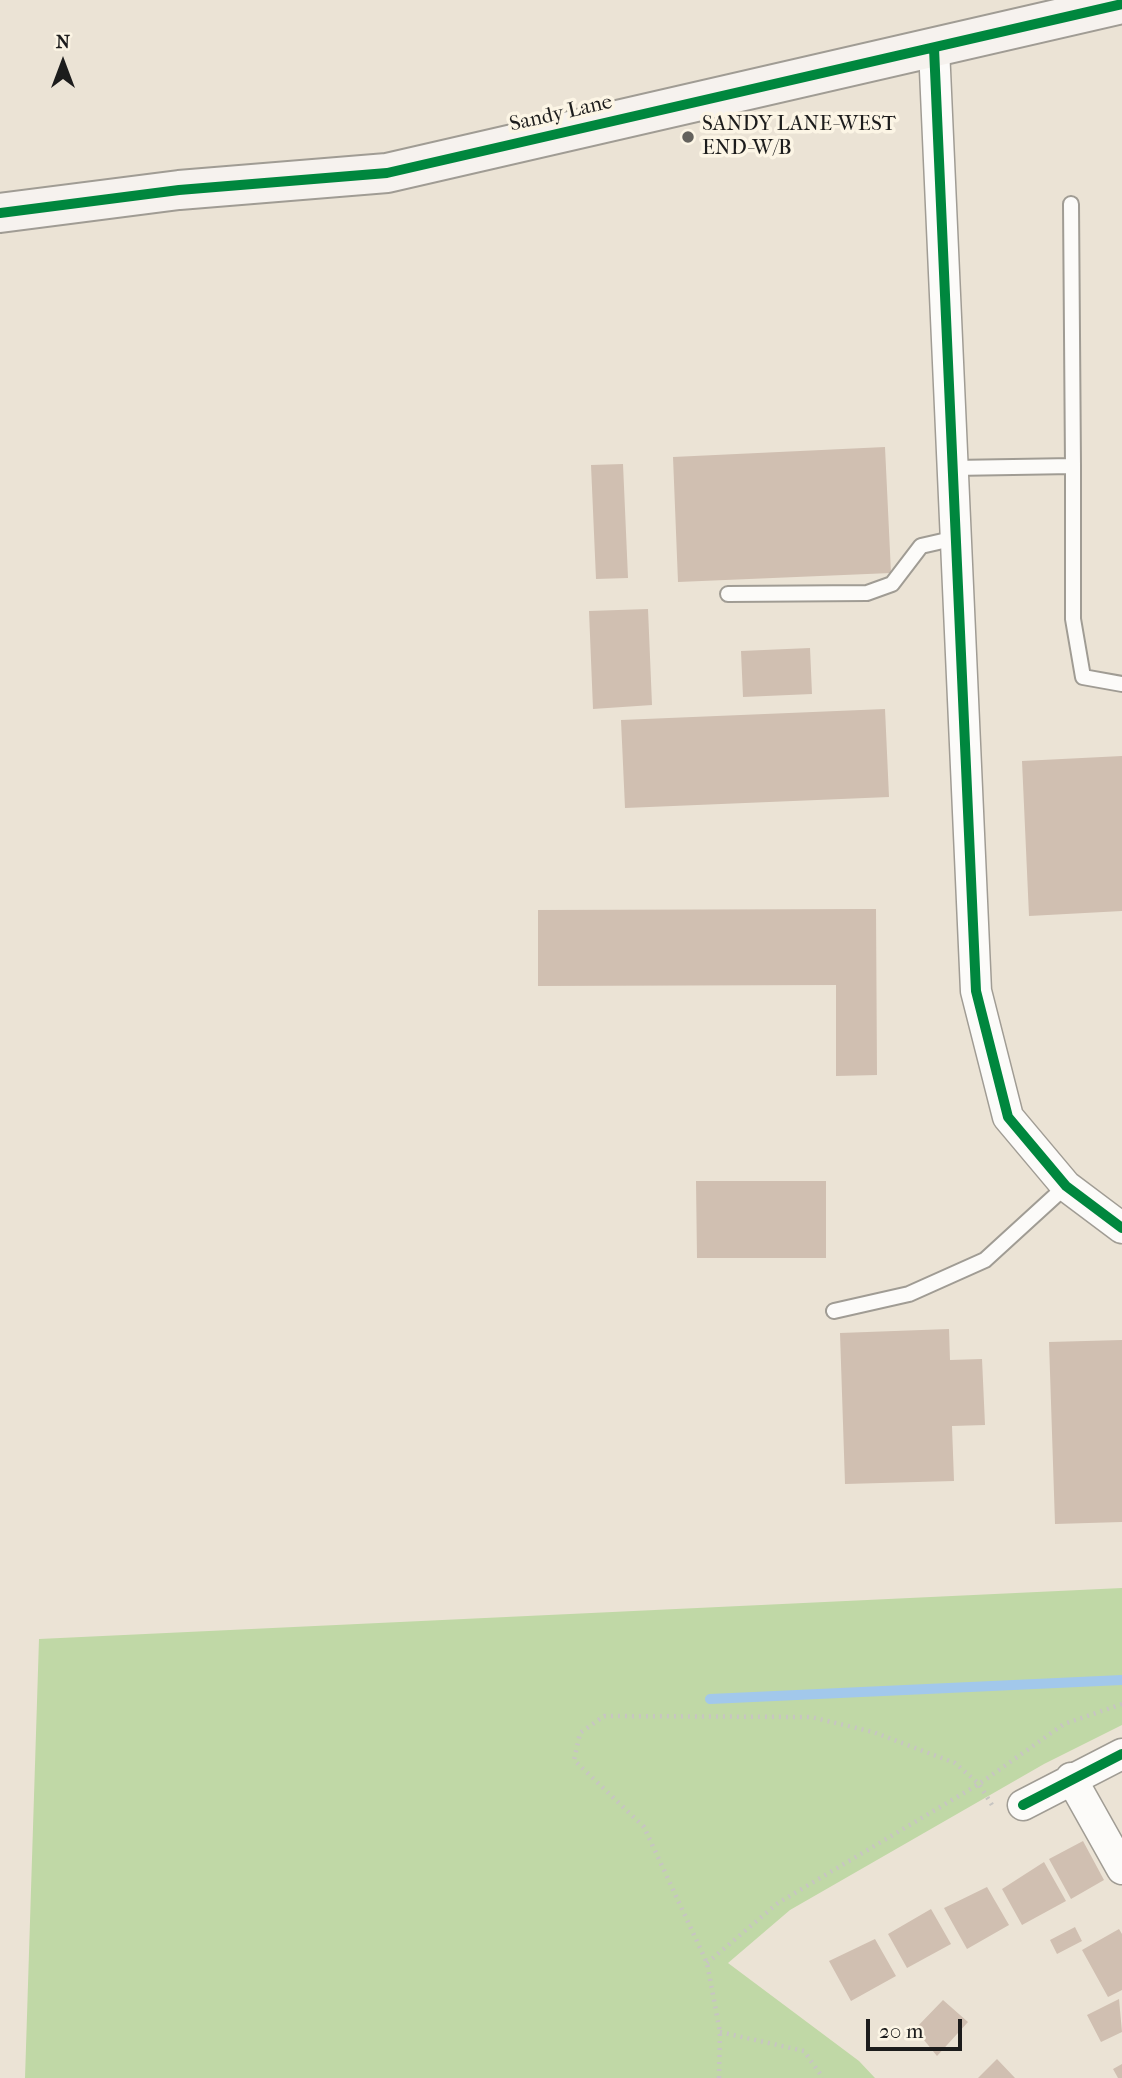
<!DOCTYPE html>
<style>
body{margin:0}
#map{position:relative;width:1122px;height:2078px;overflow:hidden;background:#ebe3d5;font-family:"IM FELL French Canon",serif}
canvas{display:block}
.north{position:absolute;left:28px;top:28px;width:70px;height:70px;-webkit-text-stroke:5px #fcf5e5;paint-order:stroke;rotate:0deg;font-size:19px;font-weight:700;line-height:28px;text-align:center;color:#1c1c1c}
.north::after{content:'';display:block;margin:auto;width:24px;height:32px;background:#1c1c1c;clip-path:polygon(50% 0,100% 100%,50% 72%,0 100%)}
.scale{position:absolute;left:866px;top:2019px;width:96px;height:32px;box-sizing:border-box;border:4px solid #1c1c1c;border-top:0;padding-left:9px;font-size:21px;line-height:24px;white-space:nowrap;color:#1c1c1c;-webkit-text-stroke:5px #fcf5e5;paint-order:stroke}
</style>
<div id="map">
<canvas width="1122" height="2078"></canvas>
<div class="north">N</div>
<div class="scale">20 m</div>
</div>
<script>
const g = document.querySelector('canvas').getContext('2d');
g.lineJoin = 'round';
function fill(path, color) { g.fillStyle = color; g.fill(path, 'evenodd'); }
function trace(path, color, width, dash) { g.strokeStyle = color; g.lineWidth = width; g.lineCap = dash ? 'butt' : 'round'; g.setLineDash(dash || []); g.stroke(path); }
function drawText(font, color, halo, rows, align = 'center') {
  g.font = font + ' "IM FELL French Canon",serif'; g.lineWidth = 7; g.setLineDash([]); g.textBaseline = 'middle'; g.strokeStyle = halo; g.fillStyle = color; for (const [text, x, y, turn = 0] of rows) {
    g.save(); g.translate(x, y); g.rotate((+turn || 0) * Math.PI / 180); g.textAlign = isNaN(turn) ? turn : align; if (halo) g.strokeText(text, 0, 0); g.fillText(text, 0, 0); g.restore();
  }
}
fill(new Path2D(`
 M1122 1588V1725L1044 1764 790 1910 728 1963 859 2061 875 2078H25L39 1639Z`), '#c0d8a6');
trace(new Path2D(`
 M710 1699 1122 1680`), '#a2c8eb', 10);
fill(new Path2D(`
 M885 447 891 573 678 582 673 457Z
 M623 464 628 578 596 579 591 465Z
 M648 609 652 705 593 709 589 611Z
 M810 648 812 694 743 697 741 651Z
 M885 709 889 797 625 808 621 720Z
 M1122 756V911L1029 916 1022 761Z
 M876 909 877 1075 836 1076V985L538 986V910Z
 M696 1181H826V1258H697Z
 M949 1329 950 1360 982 1359 985 1425 952 1426 954 1481 845 1484 840 1333Z
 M1122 1340V1522L1055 1524 1049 1342Z
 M1083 1841 1104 1880 1071 1899 1049 1859Z
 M1044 1862 1066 1901 1022 1925 1002 1889Z
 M987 1887 1009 1925 967 1949 944 1908Z
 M931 1909 951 1944 907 1968 888 1934Z
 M1075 1927 1082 1941 1057 1954 1050 1940Z
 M1119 1929 1122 1934V1990L1108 1997 1082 1950Z
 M875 1939 896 1976 851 2001 829 1961Z
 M1119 1999 1122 2032 1101 2042 1087 2015Z
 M943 2000 968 2022 937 2056 915 2029Z
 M997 2059 1015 2078H978Z
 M1122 2064V2078H1118L1113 2069Z`), '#d0bfb1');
const lane = new Path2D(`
 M1071 204 1073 466
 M953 468 1073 466V619L1083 677 1122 684
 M728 594 867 593 892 584 921 546 956 538
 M834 1311 909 1294 985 1260 1066 1186`);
const street = new Path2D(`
 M934 48 976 991 1008 1117 1066 1186 1122 1228
 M1071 1778 1122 1869
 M1023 1805 1122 1754`);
const secondary = new Path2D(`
 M0 213 179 190 387 173 1122 4`);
trace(lane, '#a09c94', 18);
trace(street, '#a09c94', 33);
trace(secondary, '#a09c94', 42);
trace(new Path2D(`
 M707 1963 778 1903 979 1784 1064 1724 1122 1704
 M720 2032 804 2051 823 2078
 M719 2078 720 2032 707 1963 644 1827 574 1760 580 1733 604 1716 811 1717 873 1732 955 1763 979 1784 992 1805`), '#c7c5c2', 4.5, [2, 5]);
trace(lane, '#fcfbf9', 14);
trace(street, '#fcfbf9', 30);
trace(secondary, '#f6f2ee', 38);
trace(new Path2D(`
 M934 48 976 991 1008 1117 1066 1186 1122 1228
 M0 213 179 190 387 173 1122 4
 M1023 1805 1122 1754`), '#00873e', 10);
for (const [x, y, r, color] of [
 [688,137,7,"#64625d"]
]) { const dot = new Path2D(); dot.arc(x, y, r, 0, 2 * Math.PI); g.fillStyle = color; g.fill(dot); trace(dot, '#fcf5e5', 2.5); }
drawText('21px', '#1c1c1c', '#fcf5e5', [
 ["Sandy Lane",561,114,-13]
]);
drawText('21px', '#1c1c1c', '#fcf5e5', [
 ["SANDY LANE-WEST",702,125],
 ["END-W/B",702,149]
], 'left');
</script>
